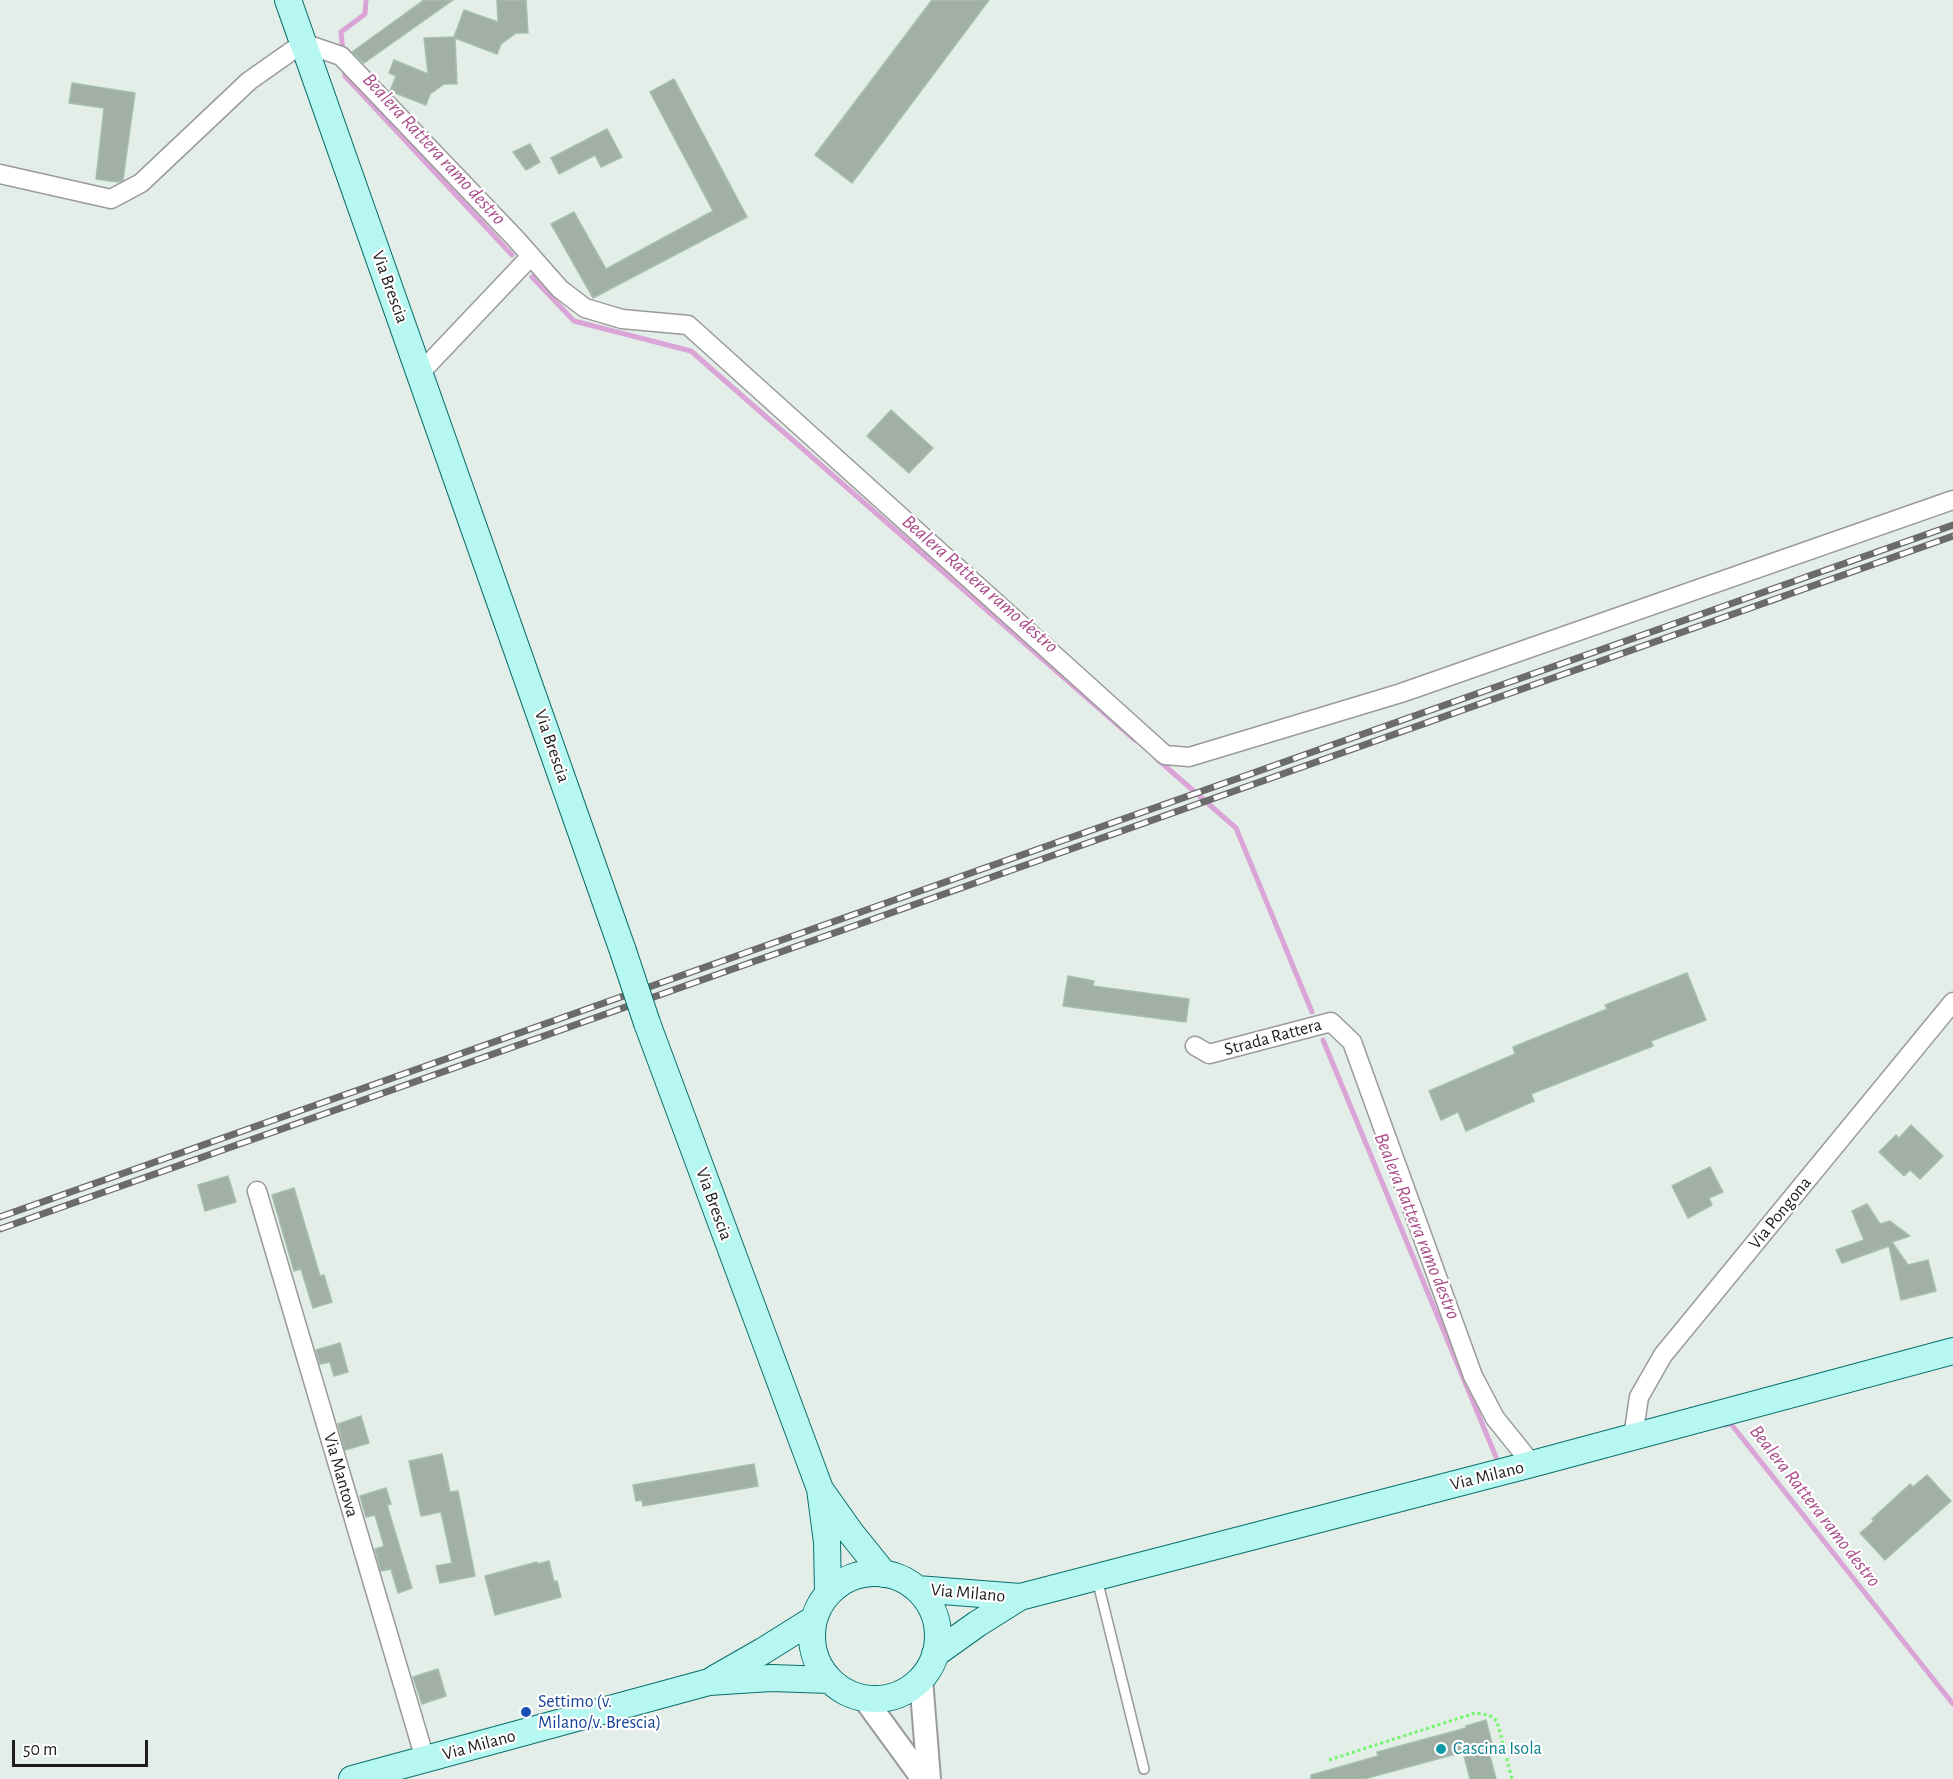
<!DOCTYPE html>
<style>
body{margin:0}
#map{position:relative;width:1953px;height:1779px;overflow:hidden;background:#e3eee8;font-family:"Alegreya Sans",sans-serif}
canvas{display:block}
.scale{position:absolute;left:12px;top:1740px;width:136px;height:27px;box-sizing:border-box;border:3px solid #1d1d1d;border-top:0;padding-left:8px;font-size:18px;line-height:21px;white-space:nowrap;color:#1d1d1d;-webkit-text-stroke:4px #fff;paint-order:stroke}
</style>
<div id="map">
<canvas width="1953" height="1779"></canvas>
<div class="scale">50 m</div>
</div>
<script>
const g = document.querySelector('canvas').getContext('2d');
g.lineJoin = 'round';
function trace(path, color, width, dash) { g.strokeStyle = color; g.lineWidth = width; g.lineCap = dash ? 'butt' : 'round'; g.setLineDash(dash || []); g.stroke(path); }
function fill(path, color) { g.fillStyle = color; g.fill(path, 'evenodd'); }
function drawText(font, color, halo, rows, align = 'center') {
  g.font = font + ' "Alegreya Sans",sans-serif'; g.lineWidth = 4.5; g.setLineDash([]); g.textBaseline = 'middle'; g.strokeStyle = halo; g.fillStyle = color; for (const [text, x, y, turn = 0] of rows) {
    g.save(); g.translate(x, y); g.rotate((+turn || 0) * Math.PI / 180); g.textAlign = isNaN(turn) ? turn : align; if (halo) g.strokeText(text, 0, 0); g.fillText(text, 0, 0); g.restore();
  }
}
trace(new Path2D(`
 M343 52 341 32 365 14 366 0
 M344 67 345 76 512 255
 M532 277 574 321 691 351 1135 740
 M1156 758 1236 828 1312 1012
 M1323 1040 1496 1457
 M1725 1425 1731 1424 1953 1704`), '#daa4d6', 5);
const building = new Path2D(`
 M424 0H453L364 63 352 52Z
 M497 0H526L528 33H516L501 44 497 54 455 38 457 84H444L430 94 426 105 390 91 396 76 389 73 394 60 428 74 424 38 454 37 464 10 498 22Z
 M932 0H989L852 183 815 155Z
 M674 79 747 217 593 298 551 224 574 212 606 269 713 211 650 92Z
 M72 83 135 93 123 180 118 182 96 179 104 108 69 103Z
 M607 129 622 157 601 167 595 155 559 174 551 158Z
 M530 144 540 162 526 170 513 152Z
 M891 410 933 448 909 473 867 436Z
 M1687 973 1706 1020 1651 1041 1653 1046 1531 1094 1534 1101 1466 1131 1458 1112 1441 1120 1429 1091 1515 1054 1513 1047 1607 1009 1605 1005Z
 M1068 976 1094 981 1093 986 1189 999 1186 1022 1063 1006Z
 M1911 1125 1943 1156 1920 1179 1910 1170 1904 1176 1879 1152 1896 1135 1899 1138Z
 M1710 1167 1723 1192 1709 1198 1712 1205 1688 1218 1672 1186Z
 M228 1176 236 1202 205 1211 198 1185Z
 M294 1188 320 1276 324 1275 332 1302 313 1308 301 1269 294 1271 272 1195Z
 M1867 1204 1880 1224 1890 1221 1910 1236 1892 1242 1908 1265 1928 1260 1936 1291 1901 1300 1889 1246 1842 1263 1836 1250 1864 1240 1852 1211Z
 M340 1343 348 1372 334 1376 330 1362 320 1364 316 1350Z
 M361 1416 369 1443 345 1450 338 1424Z
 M442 1454 450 1492 458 1491 475 1576 440 1583 436 1566 452 1563 441 1512 421 1516 409 1461Z
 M754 1464 758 1486 643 1506 642 1500 636 1501 633 1485Z
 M1927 1475 1951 1501 1885 1560 1860 1533 1874 1521 1872 1519 1910 1484 1913 1487Z
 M386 1488 391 1504 387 1505 412 1588 398 1593 391 1569 381 1571 375 1549 384 1546 375 1515 366 1517 360 1496Z
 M549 1561 554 1582 557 1581 561 1597 495 1615 485 1576 537 1562 538 1564Z
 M438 1669 446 1696 422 1704 413 1677Z
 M1486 1720 1495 1755 1490 1756 1496 1779H1470L1463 1752 1364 1779H1311V1775L1378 1756 1377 1752 1466 1728V1726Z`);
fill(building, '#a2afa6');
trace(building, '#a5bfad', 1.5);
const service = new Path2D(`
 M1097 1579 1144 1769`);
const minor = new Path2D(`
 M0 174 111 199 141 183 249 81 303 43 341 56 516 239 560 289 585 308 622 319 688 325 1165 755 1189 757 1401 693 1953 500
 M420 373 531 256
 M1195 1046 1209 1054 1331 1022 1352 1042 1473 1376 1495 1418 1532 1464
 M257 1191 425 1759
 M1633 1437 1639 1397 1663 1355 1953 1002`);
const tertiary = new Path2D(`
 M921 1679 929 1779
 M864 1698 923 1779`);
const secondary = new Path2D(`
 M288 0 623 951
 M647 1023 820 1489 827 1542 828 1593
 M822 1492 851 1533 884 1574
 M812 1636a63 63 0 1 1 126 0a63 63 0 1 1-126 0Z
 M917 1589 1020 1597
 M935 1654 977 1624 1020 1597 1532 1464 1953 1351
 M714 1679 763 1651 814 1619
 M352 1779 709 1682 771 1678 830 1680`);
trace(service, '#9a9a9a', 12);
trace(minor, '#9a9a9a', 21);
trace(tertiary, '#9a9a9a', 26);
trace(secondary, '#086f6b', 28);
trace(new Path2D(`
 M1329 1760 1475 1713 1489 1715 1497 1721 1512 1779`), '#73f56c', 3, [3, 3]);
trace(service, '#fff', 9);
trace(minor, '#fff', 18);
trace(tertiary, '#fff', 22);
trace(secondary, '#b7f7f1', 26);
const rail = new Path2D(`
 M0 1217 1953 525
 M0 1229 1953 536`);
trace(rail, '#6b6b6b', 7);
trace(rail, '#fff', 4.5, [14]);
const secondaryBridge = new Path2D(`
 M623 951 647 1023`);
trace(secondaryBridge, '#086f6b', 28, []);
trace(secondaryBridge, '#b7f7f1', 26);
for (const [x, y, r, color] of [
 [526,1712,6,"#1a4fb4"],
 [1441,1749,6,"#0f9aa8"]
]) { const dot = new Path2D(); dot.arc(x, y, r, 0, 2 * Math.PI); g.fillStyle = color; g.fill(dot); trace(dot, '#fff', 2); }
drawText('18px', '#1d1d1d', '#fff', [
 ["Via Brescia",390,287,70],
 ["Via Brescia",552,746,71],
 ["Strada Rattera",1273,1037,-15],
 ["Via Brescia",714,1204,70],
 ["Via Pongona",1780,1213,-51],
 ["Via Mantova",341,1475,74],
 ["Via Milano",1487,1476,-14],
 ["Via Milano",968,1593,5],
 ["Via Milano",479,1745,-15]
]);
drawText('18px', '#164399', '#fff', [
 ["Settimo (v.",538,1702],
 ["Milano/v. Brescia)",538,1723]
], 'left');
drawText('18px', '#0d838f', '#fff', [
 ["Cascina Isola",1453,1749]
], 'left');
drawText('italic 20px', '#a94c89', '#fff', [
 ["Bealera Rattera ramo destro",434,149,47],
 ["Bealera Rattera ramo destro",980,584,41],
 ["Bealera Rattera ramo destro",1417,1226,68],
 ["Bealera Rattera ramo destro",1815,1506,52]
]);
</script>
